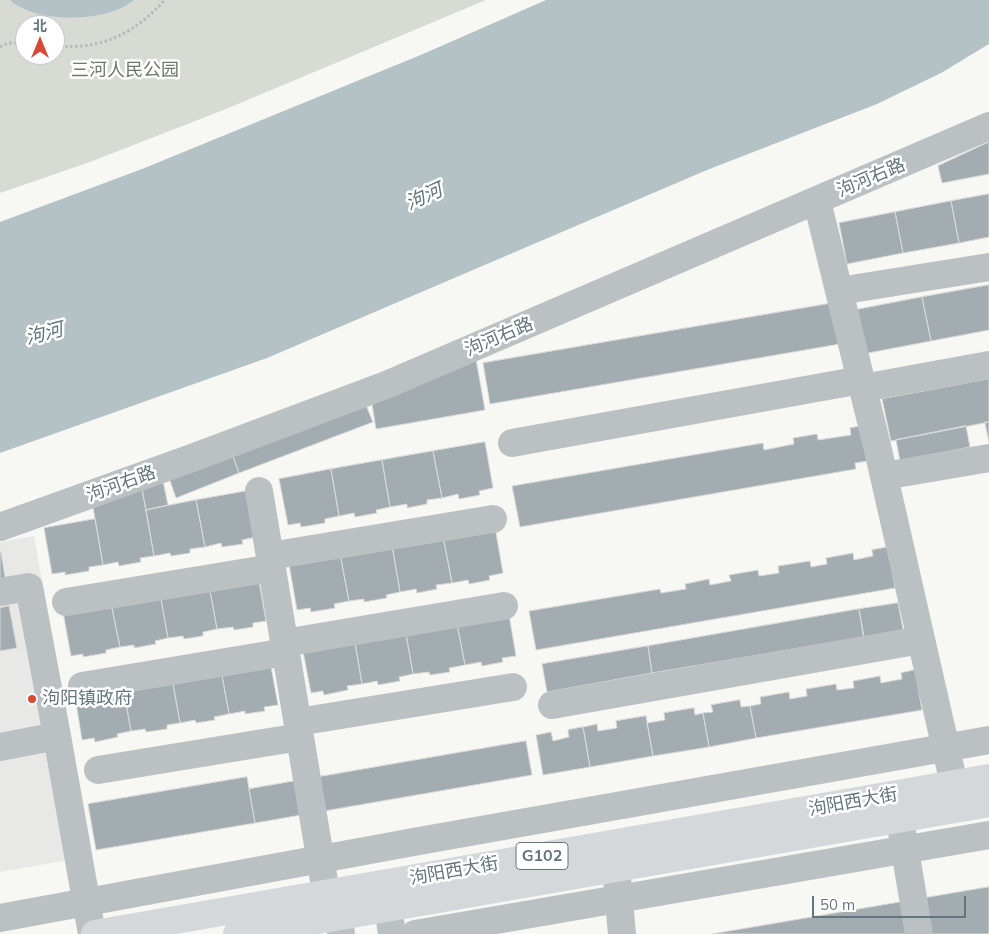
<!DOCTYPE html>
<meta charset="utf-8">
<style>
body{margin:0}
#map{position:relative;width:989px;height:934px;overflow:hidden;background:#f7f7f4;font-family:Mulish,"Noto Sans SC",sans-serif}
canvas{display:block}
.north{position:absolute;left:15px;top:15px;width:50px;height:50px;box-sizing:border-box;background:#fff;border:1px solid #c1c8cb;border-radius:50%;rotate:0deg;font-size:14px;font-weight:700;line-height:20px;text-align:center;color:#64757d}
.north::after{content:'';display:block;margin:auto;width:18px;height:22px;background:#d54b36;clip-path:polygon(50% 0,100% 100%,50% 72%,0 100%)}
.scale{position:absolute;left:812px;top:896px;width:154px;height:22px;box-sizing:border-box;border:2px solid #64757d;border-top:0;padding-left:6px;font-size:15px;line-height:18px;white-space:nowrap;color:#64757d;-webkit-text-stroke:4px #fff;paint-order:stroke}
</style>
<div id="map">
<canvas width="989" height="934"></canvas>
<div class="north">北</div>
<div class="scale">50 m</div>
</div>
<script>
const g = document.querySelector('canvas').getContext('2d');
g.lineJoin = 'round';
function fill(path, color) { g.fillStyle = color; g.fill(path, 'evenodd'); }
function trace(path, color, width, dash) { g.strokeStyle = color; g.lineWidth = width; g.lineCap = dash ? 'butt' : 'round'; g.setLineDash(dash || []); g.stroke(path); }
function drawText(font, color, halo, rows, align = 'center') {
  g.font = font + ' Mulish,"Noto Sans SC",sans-serif'; g.lineWidth = 5; g.setLineDash([]); g.textBaseline = 'middle'; g.strokeStyle = halo; g.fillStyle = color; for (const [text, x, y, turn = 0] of rows) {
    g.save(); g.translate(x, y); g.rotate((+turn || 0) * Math.PI / 180); g.textAlign = isNaN(turn) ? turn : align; if (halo) g.strokeText(text, 0, 0); g.fillText(text, 0, 0); g.restore();
  }
}
fill(new Path2D(`
 M34 536 92 856 0 872V542Z`), '#e8e8e7');
fill(new Path2D(`
 M0 0H486L226 109 90 162 0 193ZM25 25H55V55H25Z`), '#d7dbd4');
fill(new Path2D(`
 M10 0H134C107 23 36 24 10 0Z
 M546 0H989V44L941 73 877 104 707 170 267 358 0 453V222L142 169 423 54Z`), '#b5c2c5');
const building = new Path2D(`
 M989 142V174L942 183 938 166Z
 M989 194V237L959 243 951 201Z
 M951 201 959 243 903 253 895 212Z
 M895 212 903 253 847 264 839 223Z
 M989 285V330L931 341 922 297Z
 M922 297 931 341 863 354 855 310Z
 M833 303 840 344 490 404 483 363Z
 M476 359 485 410 376 429 371 398Z
 M989 379V422L891 441 882 399Z
 M365 403 373 422 239 473 232 454Z
 M985 422H989V442Z
 M862 426 868 461 855 463 856 469 520 527 512 486 763 443 764 450 794 444 793 438 817 434 818 440 851 435 850 428Z
 M966 426 970 447 900 461 896 440Z
 M485 442 493 488 479 491 480 495 459 499 458 494 442 498 433 451Z
 M433 451 442 498 427 500V504L407 508V504L390 507 382 460Z
 M232 454 239 473 176 498 169 478Z
 M382 460 390 507 376 510 377 513 355 517 354 513 339 516 331 469Z
 M331 469 339 516 325 519V523L301 527 300 523 288 525 279 479Z
 M163 481 168 505 146 510 142 489Z
 M142 489 154 556 140 558 141 562 119 566 118 562 103 565 93 507Z
 M247 491 256 537 242 540 243 544 222 547 221 543 205 547 196 500Z
 M196 500 205 547 190 549V553L171 556 170 553 154 556 146 510Z
 M95 519 103 565 89 567V571L65 575V572L52 574 44 528Z
 M495 527 503 573 489 576 490 580 469 584 468 580 452 583 443 536Z
 M443 536 452 583 436 585 437 589 417 593 416 589 400 592 392 545Z
 M392 545 400 592 386 595 387 598 364 602V599L349 601 340 554Z
 M888 547 895 588 536 650 529 611 660 589 661 593 686 589 685 584 709 579 710 585 731 581 729 575 758 570 759 576 779 573 778 566 810 561 811 567 827 564 826 558 853 553 854 560 873 556 872 550Z
 M1 552 6 583 0 584V553Z
 M340 554 349 601 334 604 335 608 311 612 310 608 297 610 289 564Z
 M258 576 266 621 253 623V627L234 630 233 627 217 629 209 585Z
 M209 585 217 629 203 632V636L184 639 183 636 168 638 160 594Z
 M160 594 168 638 155 641 156 644 134 648V645L120 647 111 603Z
 M111 603 120 647 106 650V653L83 657V654L71 656 63 612Z
 M898 603 904 634 864 640 859 609Z
 M9 606 17 648 0 651V608Z
 M508 609 516 656 502 658 503 662 482 666 481 662 465 665 456 619Z
 M859 609 864 637 652 673 648 646Z
 M456 619 465 665 449 668 450 672 430 675 429 672 413 674 405 628Z
 M405 628 413 674 399 677 400 681 378 685 377 681 362 684 354 637Z
 M354 637 362 684 347 686 348 690 324 695 323 691 311 693 302 646Z
 M648 646 652 673 547 692 542 664Z
 M270 661 278 705 264 707 265 711 245 714V711L229 714 221 670Z
 M221 670 229 714 214 717 215 720 196 723 195 720 180 723 172 678Z
 M915 670 922 710 756 738 750 706 761 704 760 697 789 692 790 699 807 696 806 689 836 684 837 690 854 688 853 681 880 676 881 683 902 679 901 673Z
 M172 678 180 723 167 725V729L146 732 145 729 131 731 123 687Z
 M123 687 131 731 117 734 118 737 95 742 94 738 82 740 75 696Z
 M740 700 741 707 750 706 756 738 709 747 703 713 713 712 711 705Z
 M694 708 695 715 703 713 709 747 653 756 647 723 665 720 664 713Z
 M646 716 653 756 590 767 583 727 597 724 598 731 617 728 616 721Z
 M583 727 590 767 543 775 536 735 551 732 553 741 569 737 568 730Z
 M526 741 532 775 255 823 249 789Z
 M247 777 255 823 96 850 88 804Z
 M989 887V934H712Z`);
fill(building, '#a3adb1');
trace(building, '#d8d8d7', 1);
trace(new Path2D(`
 M55 46C103 50 133 34 165 0
 M0 47 8 43H25`), '#b6babc', 3, [2.5, 2.5]);
trace(new Path2D(`
 M817 201 878 450 954 784
 M839 291 989 267
 M863 388 989 365
 M512 443 861 380
 M884 476 989 458
 M259 491 326 893
 M0 527 192 458 386 385 989 126
 M270 556 493 519
 M0 592 29 587 57 736
 M66 602 272 568
 M284 643 504 606
 M82 686 286 652
 M552 705 921 640
 M298 722 513 687
 M0 747 57 736 92 934
 M98 770 300 737
 M902 832 919 934
 M617 879 622 934
 M388 907 392 934
 M339 916 341 934
 M0 918 419 841 989 740
 M415 934 989 835`), '#bbc1c3', 28);
trace(new Path2D(`
 M95 934 989 778
 M237 934 989 803`), '#d4d8db', 28);
for (const [x, y, r, color] of [
 [32,699,5,"#d54b36"]
]) { const dot = new Path2D(); dot.arc(x, y, r, 0, 2 * Math.PI); g.fillStyle = color; g.fill(dot); trace(dot, '#fff', 2); }
for (const [x, y, w] of [
 [542,856,52]
]) { const box = new Path2D(); box.roundRect(x - w / 2, y - 13.5, w, 27, 4); g.fillStyle = '#fff'; g.fill(box); trace(box, '#64757d', 1); }
drawText('bold 16px', '#64757d', null, [
 ["G102",542,856]
]);
drawText('18px', '#6d7a67', '#fff', [
 ["三河人民公园",125,71]
]);
drawText('18px', '#64757d', '#fff', [
 ["泃河右路",871,178,-23],
 ["泃河右路",499,337,-23],
 ["泃河右路",121,484,-20],
 ["泃阳西大街",853,802,-10],
 ["泃阳西大街",454,871,-10]
]);
drawText('18px', '#64757d', '#fff', [
 ["泃阳镇政府",42,699]
], 'left');
drawText('italic 19px', '#5f7478', '#fff', [
 ["泃河",424,197,-24],
 ["泃河",44,334,-14]
]);
</script>
